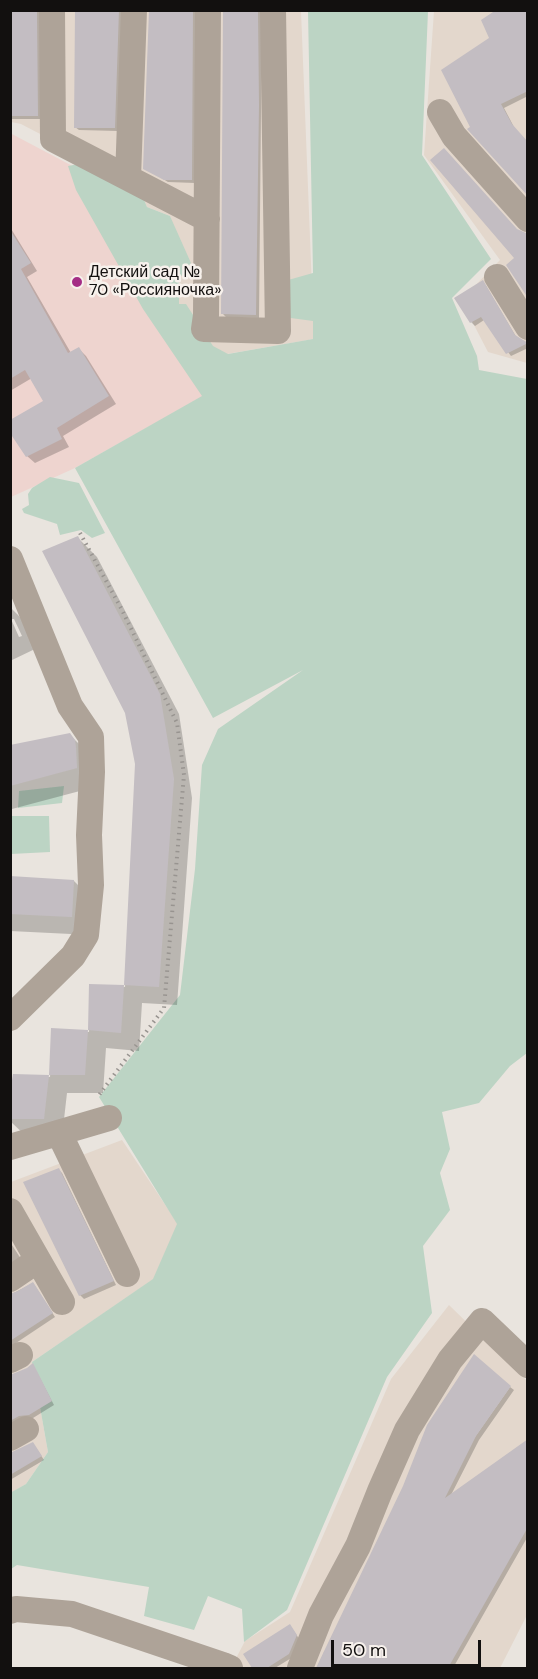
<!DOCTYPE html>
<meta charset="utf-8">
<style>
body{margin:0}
#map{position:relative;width:538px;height:1679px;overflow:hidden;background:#e9e4de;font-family:"DM Sans",sans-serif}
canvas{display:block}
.frame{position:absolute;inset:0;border:12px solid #12100f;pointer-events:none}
.scale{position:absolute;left:331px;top:1640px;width:150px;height:27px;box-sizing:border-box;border:3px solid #12100f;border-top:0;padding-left:8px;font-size:18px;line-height:21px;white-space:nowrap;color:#12100f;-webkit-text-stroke:4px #f7f1ec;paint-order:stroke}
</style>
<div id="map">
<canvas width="538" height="1679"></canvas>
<div class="frame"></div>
<div class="scale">50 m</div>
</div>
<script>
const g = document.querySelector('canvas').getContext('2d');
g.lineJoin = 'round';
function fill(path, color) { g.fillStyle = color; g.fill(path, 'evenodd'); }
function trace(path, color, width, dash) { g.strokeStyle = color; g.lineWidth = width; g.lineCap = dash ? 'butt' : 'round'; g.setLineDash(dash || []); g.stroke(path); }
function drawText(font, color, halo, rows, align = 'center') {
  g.font = font + ' "DM Sans",sans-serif'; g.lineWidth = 5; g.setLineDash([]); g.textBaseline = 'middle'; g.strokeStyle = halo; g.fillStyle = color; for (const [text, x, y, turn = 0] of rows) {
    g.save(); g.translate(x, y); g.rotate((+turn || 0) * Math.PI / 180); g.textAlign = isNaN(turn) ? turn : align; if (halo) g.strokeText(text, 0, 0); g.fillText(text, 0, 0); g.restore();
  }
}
fill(new Path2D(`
 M10 11H301L314 339 227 354 205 344 178 304 179 279 170 216 147 207 138 185 21 124 11 122Z
 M434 11H527V363L488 352 461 300 500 260 424 155Z
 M122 1140 178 1224 154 1279 32 1362 48 1452 26 1484 11 1493V1182Z
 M449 1305 527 1381V1615L500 1668H231L245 1641 290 1612 391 1379Z`), '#e3d7cc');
fill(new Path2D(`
 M10 133 80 170 207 394 75 468 11 497Z`), '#eed4cf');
fill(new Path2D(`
 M308 11H428L422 155 491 259 452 298 477 356 479 370 527 379V1053L510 1066 479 1103 442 1112 450 1149 440 1173 450 1210 423 1246 432 1313 387 1377 287 1610 244 1642 242 1609 208 1596 194 1630 144 1616 149 1587 17 1565 11 1569 10 1493 26 1484 48 1452 32 1362 153 1279 177 1224 99 1097 180 995 195 869 202 765 218 729 303 670 213 718 75 468 202 396 143 309 76 190 68 166 100 160 138 185 147 207 170 216 191 263 179 279V304H186L213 346 228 354 313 339V321L276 316 274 284 313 273Z
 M50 477 79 483 105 533 92 538 81 530 60 535 57 524 24 513 22 509 29 505 28 494 32 488Z
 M64 786 62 803 18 808 19 791Z
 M11 816H49L50 852 11 854Z`), '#bcd4c4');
fill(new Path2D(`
 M10 10H41V119H10Z
 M76 10H123L118 131 79 130 75 127Z
 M150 10H197L195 183 168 182 145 168Z
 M225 10H262L259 318 226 317 223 314Z
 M494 10H528V96L504 108 515 129H470L491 39Z
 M10 227 37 271 27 277 71 353 79 349 86 356 116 404 63 436 69 447 35 463 27 456 45 401 32 378 10 391Z
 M486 286 518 340 521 342H528V348L511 356 484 320 475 326 471 322 456 299Z
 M78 538 97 557 179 714 192 798 177 1005 142 1003 139 1051 106 1048 103 1093H67L62 1137H27L10 1121V1102L14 1076 50 1077 53 1030 89 1032 90 985 125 987 137 764 126 712Z
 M10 607 20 617 35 649 10 661ZM11 619H14L22 636 19 637Z
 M70 735 89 754 95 787 12 809 10 807V747Z
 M10 878 74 881 93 900 91 935 10 931Z
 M59 1170 62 1173 116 1285 84 1299 80 1295Z
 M10 1242 21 1259 10 1267Z
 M33 1283 55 1317 10 1347V1295Z
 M33 1365 54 1405 33 1418 23 1419 10 1426V1376L28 1370Z
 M510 1387 514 1390 479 1440 451 1495 528 1441V1536L453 1668H318L324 1652Z
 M36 1448 44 1460 10 1480V1454Z
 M293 1630 300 1640 293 1657 275 1668H254L245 1655Z`), '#0003');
fill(new Path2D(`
 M10 10H37L38 116H10Z
 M75 10H119L115 128H74Z
 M149 10H193L192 180H164L143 169Z
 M223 10H258L259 105 256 315 221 314Z
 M496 10H528V91L501 104 512 124 528 142V196L467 129 470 127 441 70 489 38 481 20Z
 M444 148 517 229 528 234V298L506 265 514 258 430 160Z
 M10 230 31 263 21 269 68 353 79 347 109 396 57 428 62 439 26 457 10 433V420L43 401 25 370 10 379Z
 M483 280 515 335 528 343 506 354 481 317 470 323 454 298Z
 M78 536 160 694 174 779 159 987 124 985 135 764 125 713 42 551Z
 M70 733 75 740 76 748 77 768 10 786V745Z
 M10 876 74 880 72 917 10 914Z
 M89 984 124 985 121 1033 88 1030Z
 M51 1028 88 1030 85 1075H49Z
 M13 1074 49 1075 44 1119H10V1092Z
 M59 1168 114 1281 79 1296 23 1182Z
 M33 1282 53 1313 10 1341V1294L18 1291Z
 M474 1354 511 1386 476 1436 445 1498 528 1439V1527L448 1668H316L403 1486 427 1425Z
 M33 1363 52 1401 29 1415 19 1416 10 1421V1375L27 1368Z
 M33 1442 42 1456 10 1475V1453Z
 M290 1624 297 1635 289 1654 267 1668H252L243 1654Z`), '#c3bdc2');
trace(new Path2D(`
 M80 533 122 610 177 723 184 775 164 1008 99 1095`), '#989490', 4, [1.5, 4.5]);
trace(new Path2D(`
 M52 10 53 139 207 219
 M208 10 206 315 204 329 278 331 273 10
 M440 112 454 136 528 219
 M128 178 134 10
 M497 277 528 327
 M10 559 70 706 91 737 92 772 89 835 91 885 86 935 73 956 10 1018
 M59 1133 127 1274
 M10 1147 109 1118
 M10 1211 62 1302
 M10 1279 38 1260
 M10 1360 20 1355
 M10 1438 26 1429
 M10 1611 16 1609 72 1614 223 1665 230 1668
 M300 1668 321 1615 358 1546 380 1491 407 1430 450 1360 482 1321 528 1365`), '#aea398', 26);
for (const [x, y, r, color] of [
 [77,282,6,"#a42d85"]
]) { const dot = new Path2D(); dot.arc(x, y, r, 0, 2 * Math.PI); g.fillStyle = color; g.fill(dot); trace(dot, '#f7f1ec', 2); }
drawText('16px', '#12100f', '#f7f1ec', [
 ["Детский сад №",89,273],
 ["70 «Россияночка»",89,291]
], 'left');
</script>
